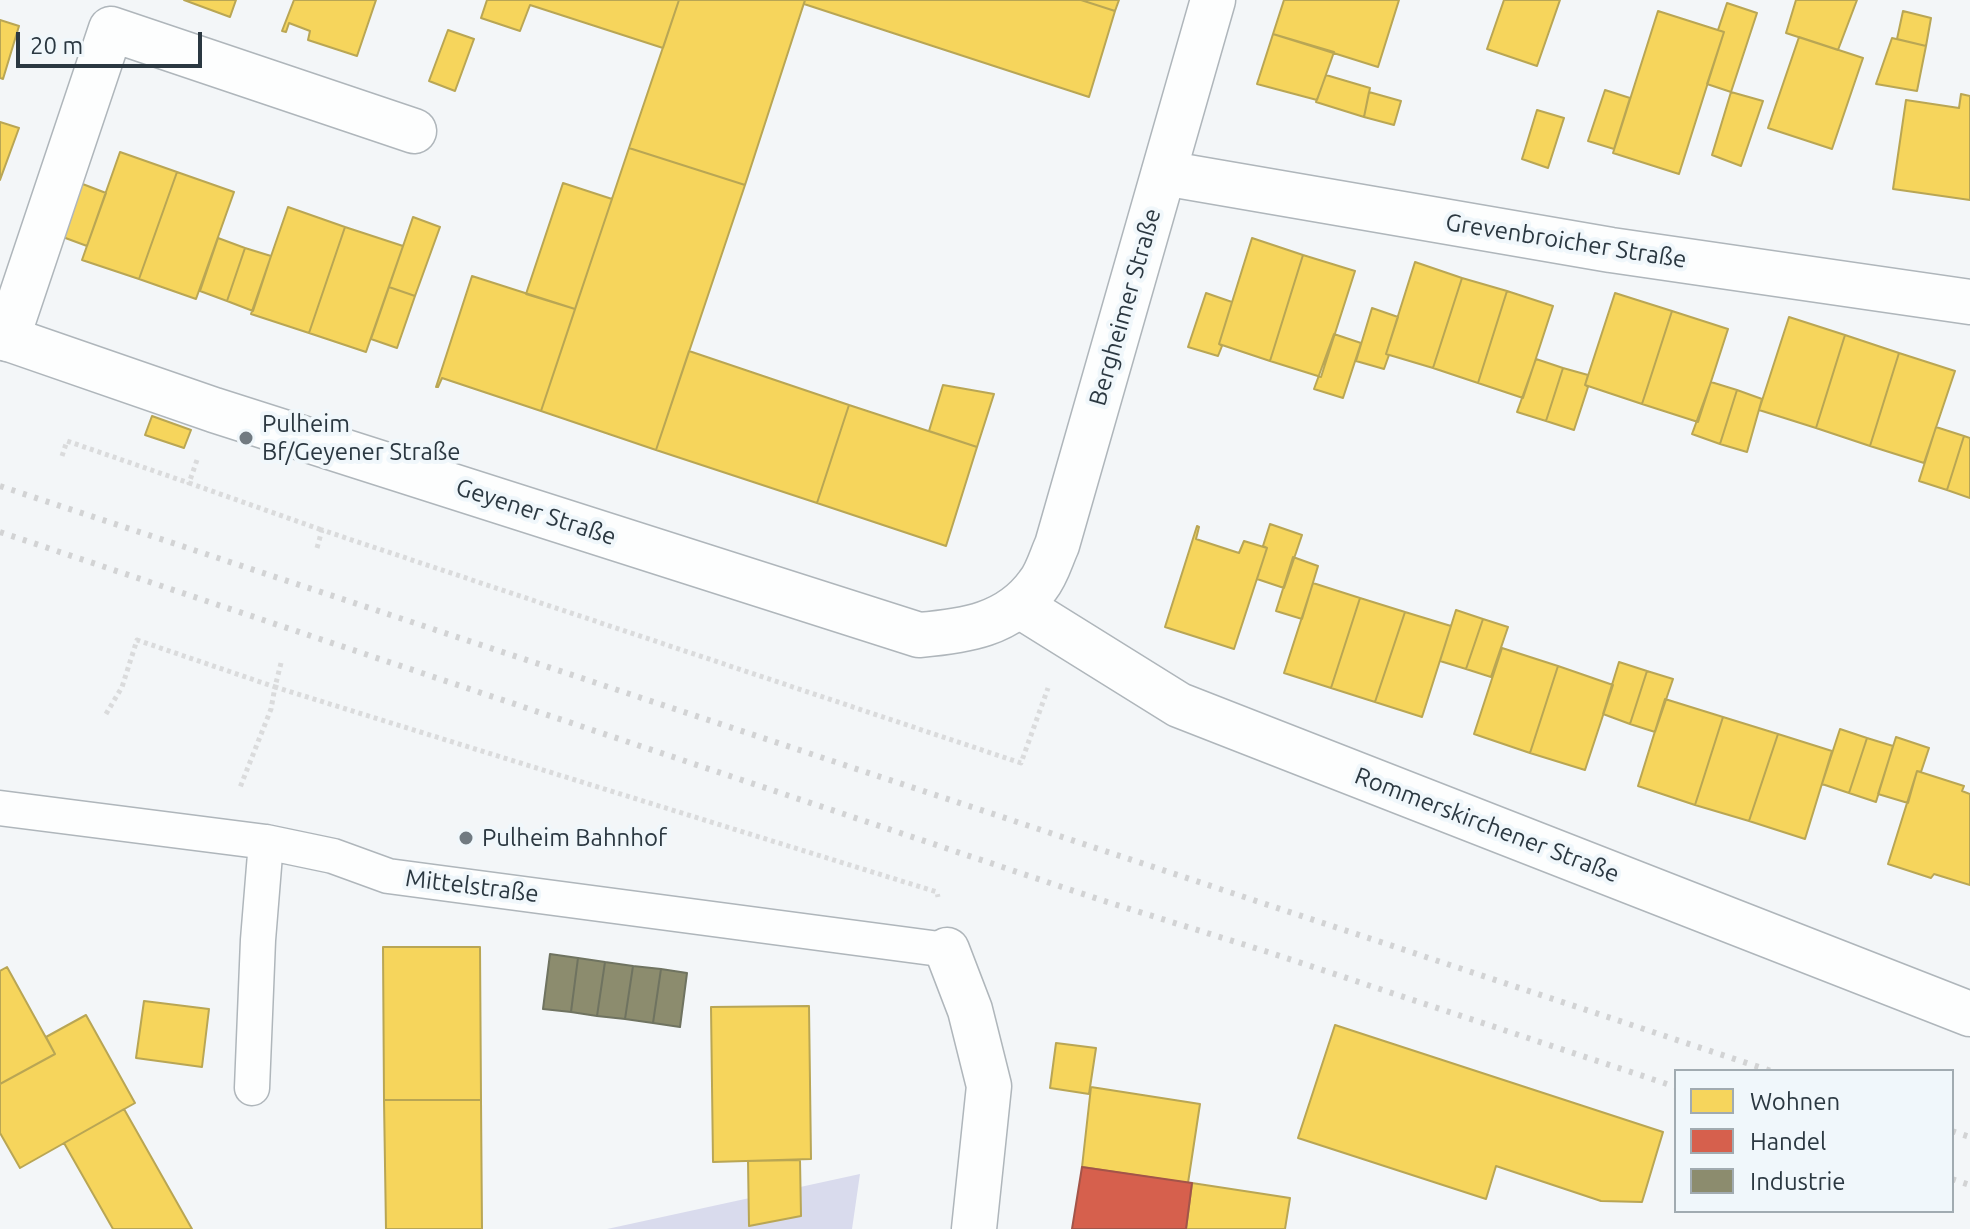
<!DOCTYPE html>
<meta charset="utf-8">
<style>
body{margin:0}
#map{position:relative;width:1970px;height:1229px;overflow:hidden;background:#f3f6f8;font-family:Ubuntu,sans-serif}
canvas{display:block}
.legend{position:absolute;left:1674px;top:1069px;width:280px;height:144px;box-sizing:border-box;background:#f0f7fb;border:2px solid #a1abb1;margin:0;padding:10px 14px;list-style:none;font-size:24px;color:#2b3841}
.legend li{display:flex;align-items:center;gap:16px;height:40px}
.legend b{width:40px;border:2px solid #a1abb1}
.scale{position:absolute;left:16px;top:32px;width:186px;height:36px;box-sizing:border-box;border:4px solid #2b3841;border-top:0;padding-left:10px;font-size:24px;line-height:28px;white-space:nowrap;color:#2b3841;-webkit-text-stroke:6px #f0f7fb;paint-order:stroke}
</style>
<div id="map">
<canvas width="1970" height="1229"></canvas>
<ul class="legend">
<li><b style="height:22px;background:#f6d55c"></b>Wohnen</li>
<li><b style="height:22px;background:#d6604d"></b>Handel</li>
<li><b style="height:22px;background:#8c8c6e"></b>Industrie</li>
</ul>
<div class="scale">20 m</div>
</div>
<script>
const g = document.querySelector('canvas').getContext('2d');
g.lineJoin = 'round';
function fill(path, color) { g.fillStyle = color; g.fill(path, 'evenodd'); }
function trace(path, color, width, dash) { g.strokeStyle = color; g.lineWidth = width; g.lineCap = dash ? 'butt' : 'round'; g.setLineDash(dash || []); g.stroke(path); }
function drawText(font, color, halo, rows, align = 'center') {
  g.font = font + ' Ubuntu,sans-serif'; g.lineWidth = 8; g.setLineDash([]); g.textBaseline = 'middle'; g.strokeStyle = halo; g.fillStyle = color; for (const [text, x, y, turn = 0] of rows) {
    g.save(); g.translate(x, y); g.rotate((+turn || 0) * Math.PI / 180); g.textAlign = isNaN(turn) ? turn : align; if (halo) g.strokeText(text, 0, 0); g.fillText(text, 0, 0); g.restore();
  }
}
fill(new Path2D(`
 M860 1174 852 1229H607Z`), '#d9dbed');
const homes = new Path2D(`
 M184 0H236L230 17Z
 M294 0H376L357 56 308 40 310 31 289 23 286 32 282 31Z
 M487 0H679L663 48 530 5 520 31 481 18Z
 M679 0H805L745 185 629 148Z
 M805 0H1081L1115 11 1089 97 804 4Z
 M1081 0H1119L1115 11Z
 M1284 0H1399L1378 67 1273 34Z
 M1504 0H1560L1537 66 1487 49Z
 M1796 0H1857L1838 50 1786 33Z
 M1727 3 1757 13 1731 92 1707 84 1724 32 1718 30Z
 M1658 11 1724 32 1679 174 1613 153Z
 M1903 11 1931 18 1926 46 1897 39Z
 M0 20 19 26 3 79 0 78Z
 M448 30 474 39 455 91 429 81Z
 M1273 34 1334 52 1317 100 1257 84Z
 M1799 37 1863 58 1832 149 1768 128Z
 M1892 38 1926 46 1917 91 1876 84Z
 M1326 75 1370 88 1364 117 1316 102Z
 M1605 90 1630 98 1614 149 1588 141Z
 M1369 92 1401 101 1394 125 1364 117Z
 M1731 92 1763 101 1741 166 1712 155Z
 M1961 94 1970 96V200L1893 189 1906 100 1959 108Z
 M1537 110 1564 118 1548 168 1522 159Z
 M0 122 19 128 0 180Z
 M629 148 745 185 656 450 541 411Z
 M120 152 177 172 139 279 82 260Z
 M177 172 234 192 196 299 139 279Z
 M80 183 106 193 87 246 60 236Z
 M563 183 612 199 575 309 526 294Z
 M288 207 345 227 309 333 251 314Z
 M413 217 440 227 415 296 389 287Z
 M345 227 403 246 366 352 309 333Z
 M218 238 245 248 227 301 200 291Z
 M1252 238 1303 255 1270 361 1219 344Z
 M245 248 271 256 253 311 227 301Z
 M1303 255 1355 271 1321 377 1270 361Z
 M1415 262 1462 278 1433 368 1386 354Z
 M472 276 575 309 541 411 442 378 438 387H436Z
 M1462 278 1507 291 1478 383 1433 368Z
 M389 287 415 296 397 348 371 339Z
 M1507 291 1553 306 1523 398 1478 383Z
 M1206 293 1232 302 1219 344 1222 346 1218 356 1188 347Z
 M1615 293 1672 311 1642 404 1585 385Z
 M1372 308 1398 317 1386 354 1389 355 1384 369 1356 361Z
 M1672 311 1728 329 1698 422 1642 404Z
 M1789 317 1845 335 1816 428 1759 410Z
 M1334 334 1361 343 1343 398 1314 389Z
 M1845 335 1899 353 1870 446 1816 428Z
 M689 351 849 405 817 503 656 450Z
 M1899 353 1955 371 1924 463 1870 446Z
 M1536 359 1563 368 1546 421 1517 412Z
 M1563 368 1588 375 1585 385 1588 387 1574 430 1546 421Z
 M1711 382 1737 390 1720 444 1692 434Z
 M943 385 994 394 977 447 929 431Z
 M1737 390 1762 399 1747 452 1720 444Z
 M849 405 977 447 946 546 817 503Z
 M152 416 191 430 184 448 145 435Z
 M1936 427 1964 436 1947 490 1919 481Z
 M1964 436 1970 438V498L1947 490Z
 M1270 524 1302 535 1284 588 1257 579 1267 548 1263 546Z
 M1197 526 1199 527 1196 539 1239 553 1244 541 1267 548 1234 649 1165 627Z
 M1293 557 1318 566 1302 619 1276 611Z
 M1313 583 1360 598 1331 688 1284 673Z
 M1360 598 1405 612 1375 702 1331 688Z
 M1456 610 1483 619 1466 669 1440 661Z
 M1405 612 1451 626 1422 717 1375 702Z
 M1483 619 1508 627 1491 677 1466 669Z
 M1502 648 1558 666 1530 753 1474 734Z
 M1619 662 1647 671 1630 724 1603 714Z
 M1558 666 1613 685 1585 770 1530 753Z
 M1647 671 1673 679 1655 732 1630 724Z
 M1665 699 1723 717 1695 805 1638 786Z
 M1723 717 1778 734 1749 821 1695 805Z
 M1840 729 1867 738 1849 793 1822 784Z
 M1778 734 1832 751 1805 839 1749 821Z
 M1896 737 1929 748 1921 772 1917 771 1908 803 1878 794Z
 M1867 738 1893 746 1876 802 1849 793Z
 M1917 771 1964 786 1962 791 1970 794V885L1934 874 1931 878 1888 864Z
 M383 947H480L481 1100H384Z
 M7 967 55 1054 0 1084V971Z
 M144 1001 209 1009 202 1067 136 1058Z
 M809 1006 811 1159 713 1162 711 1007Z
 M86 1015 135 1103 20 1168 0 1133V1084L55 1054 46 1037Z
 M1335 1025 1663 1132 1642 1202 1601 1201 1496 1166 1486 1199 1298 1138Z
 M1056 1043 1096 1048 1089 1094 1050 1088Z
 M1091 1087 1200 1104 1188 1183 1082 1167Z
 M384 1100H481L482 1229H386Z
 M124 1109 192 1229H113L64 1143Z
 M800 1160 801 1216 749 1226 748 1161Z
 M1192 1183 1290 1198 1285 1229H1186Z`);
fill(homes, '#f6d55c');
trace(homes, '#b9a654', 2);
const shops = new Path2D(`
 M1082 1167 1192 1183 1186 1229H1072Z`);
fill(shops, '#d6604d');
trace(shops, '#a35449', 2);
const industry = new Path2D(`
 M550 954 578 958 571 1012 543 1009Z
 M578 958 605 962 597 1016 571 1012Z
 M605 962 633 966 625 1019 597 1016Z
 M633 966 661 969 653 1023 625 1019Z
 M661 969 687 973 680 1027 653 1023Z`);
fill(industry, '#8c8c6e');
trace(industry, '#6f7360', 2);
const service = new Path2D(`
 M0 808 266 842 333 856 388 876 947 950
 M252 1088 258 940 266 842`);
const minor = new Path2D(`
 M1164 173 1611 250 1970 302
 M7 339 111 29 414 131
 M1020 606 1179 705 1970 1014
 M947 950 970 1010 989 1086 974 1229`);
const tertiary = new Path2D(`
 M0 336 214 410 919 635C965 631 1009 625 1038 585 1047 574 1051 558 1057 545L1213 0`);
trace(service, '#afb6bb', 37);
trace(minor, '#afb6bb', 47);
trace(tertiary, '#afb6bb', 47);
trace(new Path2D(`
 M62 456 67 441 189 483
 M197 460 189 483 322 530
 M317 548 322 530 1021 763 1048 688
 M281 663 275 687 937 892 938 897
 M106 714 122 687 137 640 275 687 271 709 239 790`), '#dadbdc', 5, [4, 4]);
trace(service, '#fdfefe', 34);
trace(minor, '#fdfefe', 44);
trace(tertiary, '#fdfefe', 44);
trace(new Path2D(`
 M0 486 1771 1071
 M0 532 1101 900 1268 952 1676 1087
 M1952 1131 1970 1137
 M1952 1179 1970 1185`), '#d2d3d4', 6, [4, 8]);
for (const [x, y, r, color] of [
 [246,438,8,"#717a81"],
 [466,838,8,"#717a81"]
]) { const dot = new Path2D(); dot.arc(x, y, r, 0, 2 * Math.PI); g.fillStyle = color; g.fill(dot); trace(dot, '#f0f7fb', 3); }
drawText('24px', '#2b3841', '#f0f7fb', [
 ["Grevenbroicher Straße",1566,241,9],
 ["Bergheimer Straße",1125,307,-74],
 ["Geyener Straße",536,512,18],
 ["Rommerskirchener Straße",1487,825,21],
 ["Mittelstraße",472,886,7]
]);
drawText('24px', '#2b3841', '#f0f7fb', [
 ["Pulheim",262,424],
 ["Bf/Geyener Straße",262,452],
 ["Pulheim Bahnhof",482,838]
], 'left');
</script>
